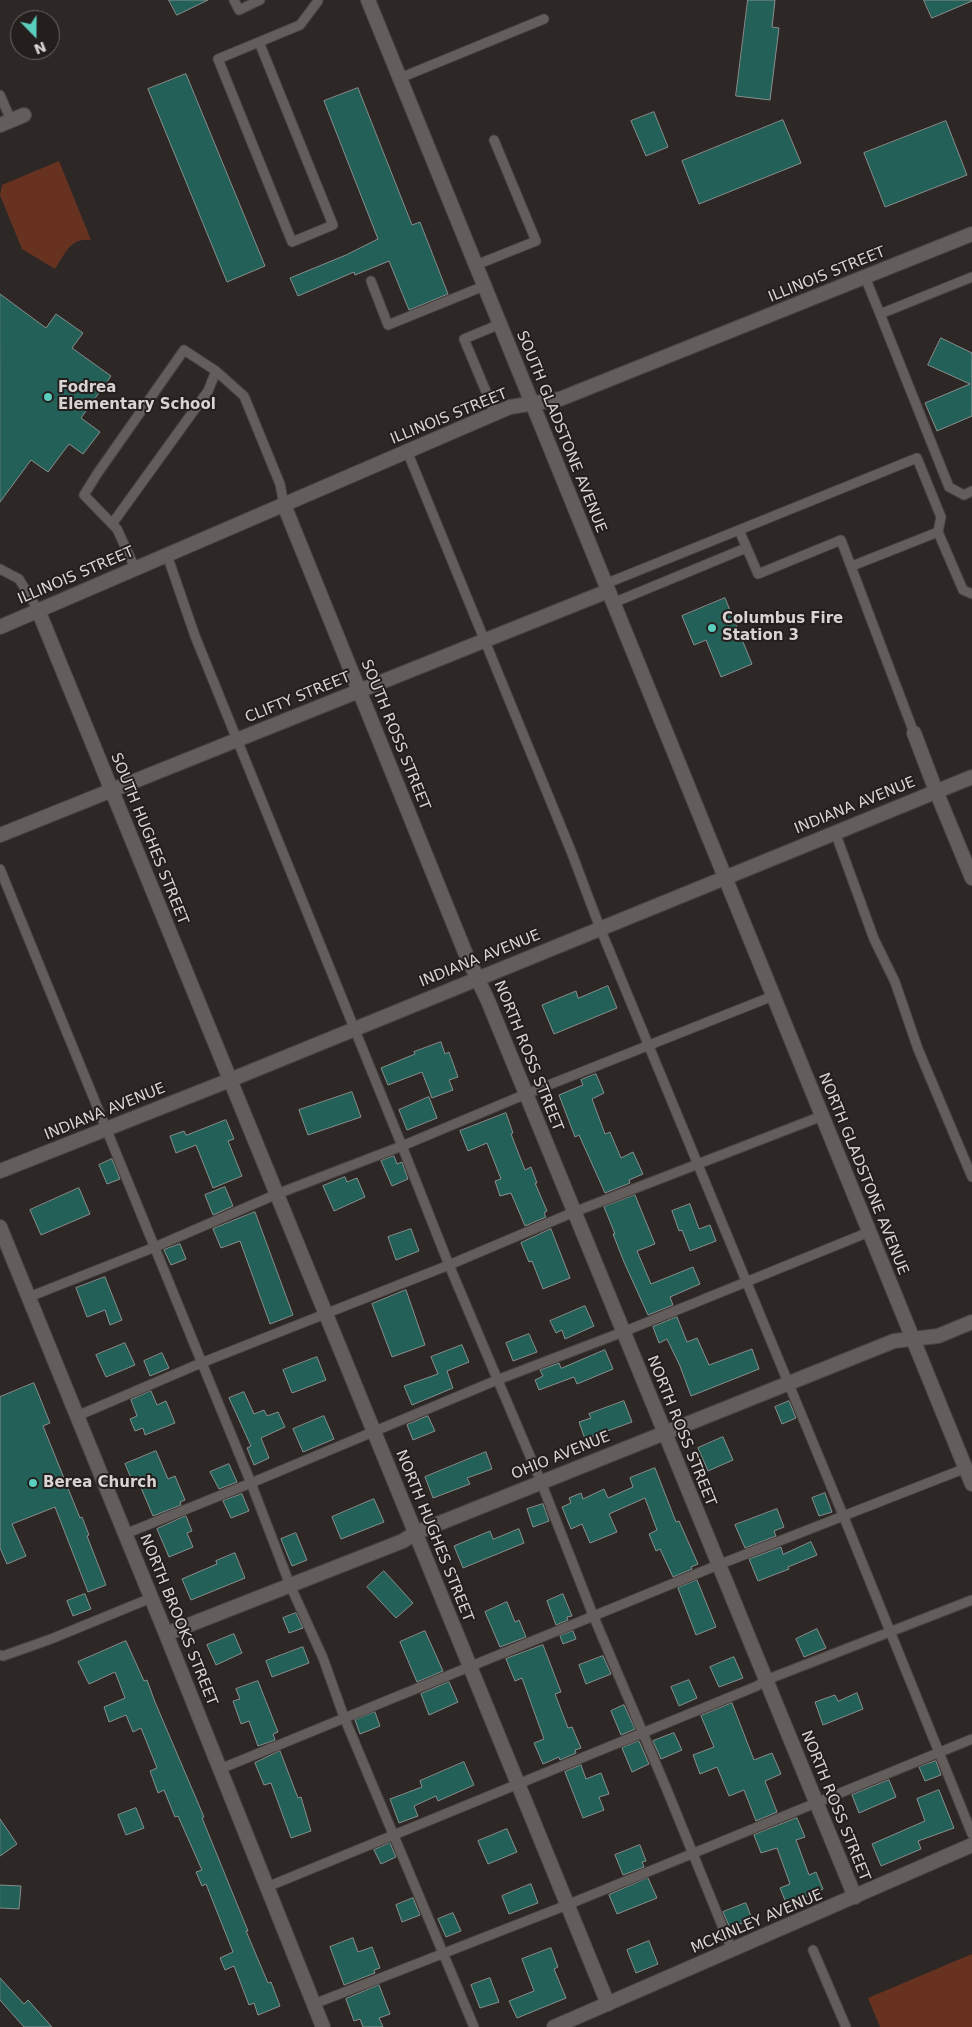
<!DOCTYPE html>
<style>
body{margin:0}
#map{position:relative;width:972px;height:2027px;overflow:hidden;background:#2d2826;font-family:"DejaVu Sans",sans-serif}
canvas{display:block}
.north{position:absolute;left:10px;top:10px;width:50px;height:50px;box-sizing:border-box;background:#241e1d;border:1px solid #6c6766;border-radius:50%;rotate:158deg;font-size:14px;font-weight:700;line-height:20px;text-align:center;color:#d7d4d3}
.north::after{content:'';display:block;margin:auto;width:18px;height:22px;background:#59cebe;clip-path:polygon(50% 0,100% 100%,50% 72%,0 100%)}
</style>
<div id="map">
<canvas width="972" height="2027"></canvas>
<div class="north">N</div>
</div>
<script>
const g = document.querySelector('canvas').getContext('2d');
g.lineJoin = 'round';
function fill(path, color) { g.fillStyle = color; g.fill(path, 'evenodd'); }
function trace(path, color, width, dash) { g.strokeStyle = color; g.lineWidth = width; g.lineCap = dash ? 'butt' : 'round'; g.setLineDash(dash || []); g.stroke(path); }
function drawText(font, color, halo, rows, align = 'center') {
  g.font = font + ' "DejaVu Sans",sans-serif'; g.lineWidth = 4; g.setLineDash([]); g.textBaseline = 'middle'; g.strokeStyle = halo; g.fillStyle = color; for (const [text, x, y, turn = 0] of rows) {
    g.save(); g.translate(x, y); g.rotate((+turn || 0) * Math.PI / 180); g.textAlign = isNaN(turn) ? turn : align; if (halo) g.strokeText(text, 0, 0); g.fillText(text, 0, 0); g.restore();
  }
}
fill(new Path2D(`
 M59 161 91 240C70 237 65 254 55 269L22 249 0 195 2 185Z
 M972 1954V2027H880L868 1998Z`), '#673320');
const building = new Path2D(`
 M169 0H208L177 15Z
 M748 0H775L772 27 779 28 770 100 736 96Z
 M924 0H972V1L932 18Z
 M186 74 265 266 227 282 148 89Z
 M358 88 412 225 420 222 448 294 409 310 389 261 355 275 354 272 298 296 290 278 346 255 378 239 324 101Z
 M654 112 668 147 646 156 631 121Z
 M783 120 801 163 699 204 682 161Z
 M946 121 967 175 885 207 864 153Z
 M0 294 46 328 56 314 83 333 72 348 111 376 81 418 100 432 83 454 69 444 48 472 31 460 0 502Z
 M941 338 972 353V416L937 431 925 403 970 384 928 365Z
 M725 598 752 664 721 677 706 640 694 645 682 616Z
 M608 986 617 1008 554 1034 542 1005 576 991 578 998Z
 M441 1042 445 1054 449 1052 458 1077 449 1080 453 1090 432 1098 422 1072 388 1085 381 1068 415 1054 414 1052Z
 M596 1074 604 1093 592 1099 605 1134 610 1132 621 1158 633 1152 643 1174 629 1180 630 1183 605 1193 579 1135 575 1137 559 1095 583 1085 581 1080Z
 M352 1092 361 1117 308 1135 299 1110Z
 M429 1097 437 1118 407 1130 399 1110Z
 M506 1113 513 1133 511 1134 525 1170 531 1167 537 1183H535L547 1211 544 1213 546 1217 525 1226 511 1193 500 1196 495 1181 501 1179 487 1143 468 1151 460 1131Z
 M226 1120 234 1139 228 1141 242 1176 213 1188 196 1145 176 1153 170 1136 184 1131 186 1135Z
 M394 1156 397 1164 402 1162 408 1179 392 1186 381 1161Z
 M112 1159 120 1179 107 1184 99 1165Z
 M345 1177 347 1182 357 1178 365 1197 334 1211 323 1186Z
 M225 1187 233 1206 213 1215 205 1195Z
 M79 1188 90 1214 41 1235 30 1210Z
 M635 1195 655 1244 637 1251 651 1284 693 1267 700 1284 670 1297 673 1305 648 1315 624 1262 613 1234H615L604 1207Z
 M690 1204 699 1229 710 1225 716 1241 690 1251 682 1230 679 1231 672 1211Z
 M255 1212 293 1315 270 1324 240 1241 221 1248 213 1229Z
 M411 1229 419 1251 396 1260 388 1237Z
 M551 1229 570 1278 543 1289 532 1261 529 1262 521 1243Z
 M180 1244 186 1259 171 1265 164 1250Z
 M105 1277 122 1320 110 1325 105 1310 87 1317 76 1288Z
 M406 1290 425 1345 392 1357 372 1304Z
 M585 1306 594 1326 565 1339 562 1330 556 1333 550 1321Z
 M677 1317 687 1342 697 1338 709 1365 752 1349 759 1369 691 1396 680 1366 667 1339 659 1343 653 1327Z
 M529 1334 537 1352 513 1361 506 1343Z
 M125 1343 135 1365 106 1377 96 1355Z
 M462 1345 469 1362 447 1371 453 1388 412 1405 404 1386 438 1374 431 1357Z
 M605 1350 613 1369 577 1384 574 1377 539 1390 535 1380 543 1376 540 1370 559 1363 561 1368Z
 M162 1353 169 1368 150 1376 144 1361Z
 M317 1357 326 1380 292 1393 283 1370Z
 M34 1383 50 1423 43 1426 80 1518 82 1517 89 1535 87 1536 106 1585 88 1592 55 1507 12 1524 26 1556 7 1564 0 1548V1397Z
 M151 1391 157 1405 166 1401 175 1423 145 1435 143 1428 135 1431 130 1419 137 1416 131 1400Z
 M244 1392 254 1414 264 1410 267 1416 278 1412 285 1427 261 1438 269 1458 254 1465 247 1448 251 1446 229 1398Z
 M624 1401 632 1422 585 1439 579 1422 591 1418 589 1414Z
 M789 1401 796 1418 782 1424 775 1407Z
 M324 1416 334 1439 303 1452 293 1429Z
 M428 1416 435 1431 413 1440 407 1425Z
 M723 1437 733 1460 708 1471 698 1448Z
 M156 1451 168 1479 175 1476 185 1500 180 1502 181 1505 153 1516 139 1483 134 1485 125 1464Z
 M486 1452 492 1469 467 1478 470 1484 433 1498 425 1477Z
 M229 1464 237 1482 219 1489 210 1472Z
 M655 1468 676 1522 679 1521 698 1564 691 1567 692 1569 673 1577 660 1549 656 1551 649 1534 657 1530 645 1498 609 1514 617 1532 590 1543 582 1524 571 1529 562 1507 571 1503 569 1498 581 1493 583 1499 604 1489 608 1498 633 1487 630 1478Z
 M825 1493 832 1512 819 1516 812 1498Z
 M242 1494 249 1511 231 1518 223 1501Z
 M374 1499 384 1522 341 1539 332 1517Z
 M543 1504 549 1521 533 1527 527 1509Z
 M777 1509 784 1527 774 1531 776 1536 745 1548 735 1525Z
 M186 1516 192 1531 187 1533 193 1547 169 1557 157 1529Z
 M519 1529 524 1543 463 1568 454 1546 490 1531 493 1539Z
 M296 1533 307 1560 292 1566 281 1539Z
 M811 1542 817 1555 788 1567 789 1569 758 1581 749 1559 781 1547 783 1554Z
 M235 1553 245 1578 191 1600 182 1579 217 1564 216 1561Z
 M384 1571 413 1603 396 1618 367 1587Z
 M697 1580 716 1627 696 1635 678 1588Z
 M85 1594 91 1609 73 1616 67 1601Z
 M563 1594 572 1616 567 1617 568 1620 556 1625 547 1601Z
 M507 1602 515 1622 519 1620 526 1637 500 1647 485 1612Z
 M296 1613 303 1628 289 1633 283 1618Z
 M817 1629 826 1648 804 1657 796 1639Z
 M425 1631 443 1671 417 1682 400 1642Z
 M573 1631 576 1639 563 1644 560 1636Z
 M234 1634 242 1653 216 1665 207 1645Z
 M126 1641 144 1681 147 1680 155 1702 204 1817 202 1818 248 1931H246L268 1983 271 1982 280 2006 258 2015 254 2003 249 2005 234 1966 225 1970 220 1958 233 1952 206 1884 202 1886 196 1872 202 1870 178 1816 175 1817 164 1790 158 1793 150 1771 157 1768 141 1728 133 1732 126 1715 109 1722 104 1707 125 1698 115 1672 89 1684 78 1662Z
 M543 1645 561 1692 555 1694 568 1728 572 1727 581 1748 575 1750 576 1753 560 1760 559 1757 543 1764 534 1743 544 1739 522 1678 515 1681 506 1659Z
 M303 1647 309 1663 272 1677 266 1661Z
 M603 1656 611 1674 586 1684 579 1665Z
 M734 1657 743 1678 719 1687 710 1667Z
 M689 1680 697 1698 679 1706 671 1687Z
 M258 1681 278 1732 273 1734 275 1740 258 1746 249 1721 241 1724 233 1701 240 1699 236 1689Z
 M449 1682 458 1702 429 1715 421 1694Z
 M857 1693 863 1709 823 1725 815 1702 835 1695 838 1701Z
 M732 1703 754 1760 772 1753 781 1774 765 1781 777 1812 756 1821 744 1790 729 1796 717 1767 700 1774 693 1755 714 1747 701 1716Z
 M624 1705 635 1729 621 1735 611 1711Z
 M375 1712 380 1726 360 1734 355 1720Z
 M674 1733 682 1750 661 1759 653 1741Z
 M639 1741 649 1764 632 1772 622 1748Z
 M280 1751 298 1798 301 1797 311 1831 291 1838 271 1783 264 1785 255 1763Z
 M936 1761 941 1775 925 1781 919 1767Z
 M464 1762 474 1785 438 1801 436 1796 414 1806 418 1816 399 1823 390 1799 422 1787 420 1781Z
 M581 1765 586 1779 601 1773 609 1794 599 1797 604 1810 583 1818 565 1772Z
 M889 1780 896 1797 859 1813 852 1795Z
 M939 1790 954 1828 918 1841 921 1849 881 1866 872 1844 925 1821 917 1799Z
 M136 1808 144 1828 126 1835 118 1815Z
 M797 1818 805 1837 796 1840 809 1875 816 1872 823 1889 787 1905 780 1888 790 1884 777 1848 761 1853 754 1835Z
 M0 1819 17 1844 0 1856Z
 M507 1829 517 1852 488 1864 478 1841Z
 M390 1843 396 1857 381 1864 374 1850Z
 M640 1845 646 1861 642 1862 644 1867 623 1875 615 1855Z
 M648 1878 657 1898 617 1914 609 1895Z
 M531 1884 538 1903 509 1914 502 1896Z
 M0 1885 21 1886 19 1909 0 1908Z
 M413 1898 420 1915 402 1922 396 1905Z
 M746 1903 752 1919 730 1928 723 1912Z
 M453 1913 461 1931 446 1937 438 1919Z
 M353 1938 358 1952 372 1947 380 1968 374 1970 375 1973 344 1985 330 1947Z
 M649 1941 658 1964 636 1973 627 1950Z
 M551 1948 558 1967 554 1969 566 1998 517 2018 509 2001 534 1991 522 1959Z
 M0 1978 24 2004 28 2000 52 2027H24L0 2000Z
 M490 1978 499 2002 480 2008 471 1985Z
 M379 1985 390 2014 379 2018 383 2027H363L360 2019 354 2021 346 1999Z`);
fill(building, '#236058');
trace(building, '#878e8d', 1);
const service = new Path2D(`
 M234 0 239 10 260 0
 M259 42 333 225 292 242 218 59 300 25 318 1
 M400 78 544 19
 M0 95 11 120
 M476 265 536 241 494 140
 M865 277 880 314 972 277
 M371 281 388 325 484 286
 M880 314 949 487 964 495 972 491
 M495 413 464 339 500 324
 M407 451 571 851 600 928 843 1515 972 1834
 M112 524 208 391 216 371
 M938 532 963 590 972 594
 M167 555 195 636 402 1146 449 1265 541 1482 593 1615 667 1790 732 1950
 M852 566 938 532 941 517 917 458 739 530 758 574 841 540 914 733
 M135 568 117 529 84 495 97 474 184 350 216 371 244 396 280 484 284 505
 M0 569 19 579 38 610
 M605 584 739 530
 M613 603 746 548
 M835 832 874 939 895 982 918 1049 972 1177
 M0 869 251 1483 290 1585 323 1658 344 1717 474 2027
 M29 1297 155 1247 277 1194 402 1146 526 1094 773 996
 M77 1416 201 1363 449 1265 574 1212 822 1116
 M125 1534 251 1483 497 1380 623 1332 869 1232
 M0 1655 3 1656 51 1639 151 1598
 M220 1769 718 1565 966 1468
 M267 1887 757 1686 766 1680 972 1600
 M813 1950 846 2027
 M314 2004 567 1905 972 1739`);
const minor = new Path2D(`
 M0 125 24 115
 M284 505 465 952 488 1001 855 1897
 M38 610 608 2004
 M0 627 510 407 560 399 972 234
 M914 733 936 791 972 878
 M0 835 608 591
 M0 1227 166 1634 323 2027
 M166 1634 403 1541 415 1533 894 1341 938 1336 972 1322`);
const tertiary = new Path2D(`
 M368 0 972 1484
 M0 1171 230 1080 972 777
 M554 2027 972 1845`);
trace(service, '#484442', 11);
trace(minor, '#484442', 16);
trace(tertiary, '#484442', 16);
trace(service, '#635d5b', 9);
trace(minor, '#635d5b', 14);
trace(tertiary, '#635d5b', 14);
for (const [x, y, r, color] of [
 [48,397,5,"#59cebe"],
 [712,628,5,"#59cebe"],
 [33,1483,5,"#59cebe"]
]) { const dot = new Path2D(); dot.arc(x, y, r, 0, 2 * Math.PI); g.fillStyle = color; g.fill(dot); trace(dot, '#241e1d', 2); }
drawText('15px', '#d7d4d3', '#241e1d', [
 ["ILLINOIS STREET",827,275,-22],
 ["ILLINOIS STREET",449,417,-22],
 ["SOUTH GLADSTONE AVENUE",561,432,68],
 ["ILLINOIS STREET",76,576,-23],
 ["CLIFTY STREET",298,698,-22],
 ["SOUTH ROSS STREET",395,735,68],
 ["INDIANA AVENUE",855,806,-22],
 ["SOUTH HUGHES STREET",149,839,68],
 ["INDIANA AVENUE",480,959,-22],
 ["NORTH ROSS STREET",528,1056,68],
 ["INDIANA AVENUE",105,1112,-22],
 ["NORTH GLADSTONE AVENUE",863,1174,68],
 ["NORTH ROSS STREET",681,1431,68],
 ["OHIO AVENUE",561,1456,-22],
 ["NORTH HUGHES STREET",434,1536,68],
 ["NORTH BROOKS STREET",178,1620,68],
 ["NORTH ROSS STREET",835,1806,68],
 ["MCKINLEY AVENUE",757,1922,-23]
]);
drawText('bold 15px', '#d7d4d3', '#241e1d', [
 ["Fodrea",58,388],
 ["Elementary School",58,405],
 ["Columbus Fire",722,619],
 ["Station 3",722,636],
 ["Berea Church",43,1483]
], 'left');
</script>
